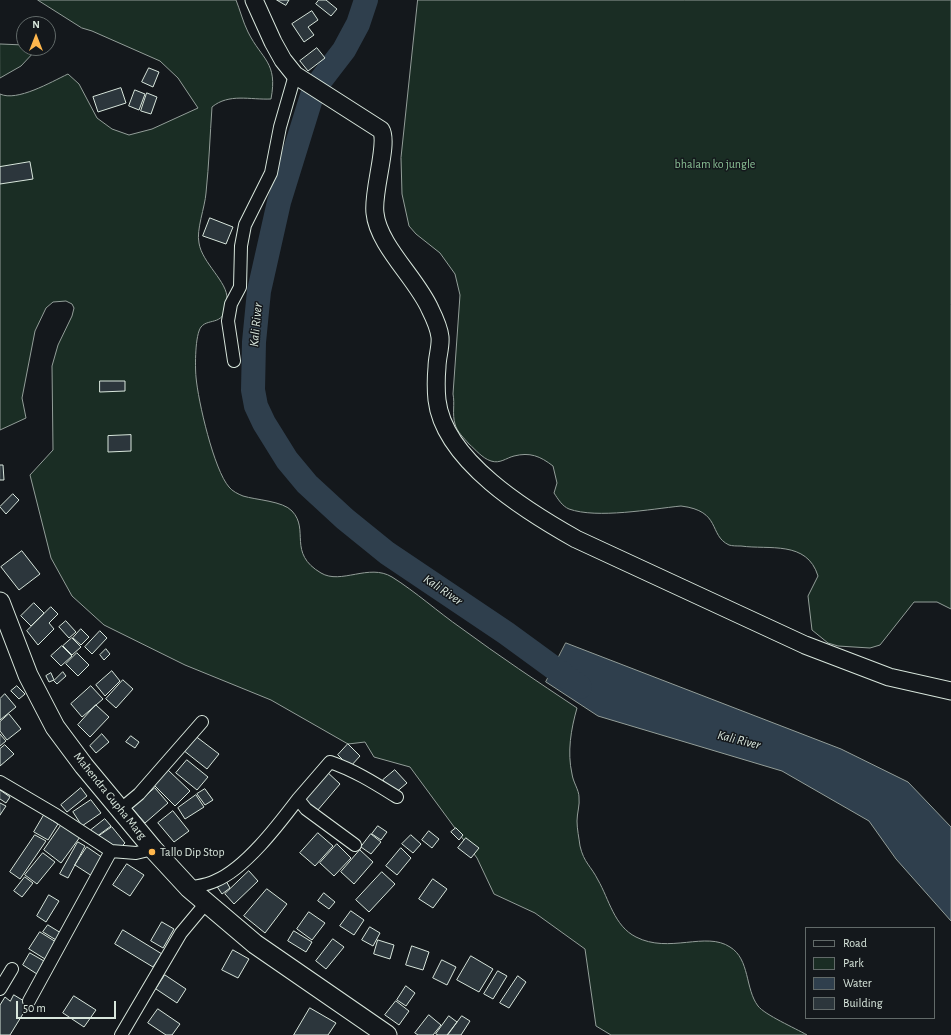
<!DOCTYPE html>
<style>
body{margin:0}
#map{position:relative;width:951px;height:1035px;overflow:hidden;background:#14181c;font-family:"Alegreya Sans",sans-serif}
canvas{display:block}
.legend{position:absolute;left:805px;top:927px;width:130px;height:92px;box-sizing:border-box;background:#14181c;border:1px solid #626a69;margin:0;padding:5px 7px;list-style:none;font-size:12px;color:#d8e6dc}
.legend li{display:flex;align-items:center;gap:8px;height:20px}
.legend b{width:20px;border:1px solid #626a69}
.north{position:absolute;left:16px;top:16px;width:40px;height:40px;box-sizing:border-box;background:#14181c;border:1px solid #626a69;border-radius:50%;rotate:0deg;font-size:11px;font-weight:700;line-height:16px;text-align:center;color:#d8e6dc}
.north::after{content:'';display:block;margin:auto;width:14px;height:18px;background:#ffb74d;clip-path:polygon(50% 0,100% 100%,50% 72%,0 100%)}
.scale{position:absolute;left:16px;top:1001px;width:100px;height:18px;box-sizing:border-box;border:2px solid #d8e6dc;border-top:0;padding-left:5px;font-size:12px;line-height:14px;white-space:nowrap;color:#d8e6dc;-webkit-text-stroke:3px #14181c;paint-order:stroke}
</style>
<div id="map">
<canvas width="951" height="1035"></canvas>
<ul class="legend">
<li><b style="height:5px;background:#14181c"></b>Road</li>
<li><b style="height:11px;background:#1a2d24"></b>Park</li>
<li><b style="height:11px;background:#2f3f4d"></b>Water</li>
<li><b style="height:11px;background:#2c363c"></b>Building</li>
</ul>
<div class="north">N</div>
<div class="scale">50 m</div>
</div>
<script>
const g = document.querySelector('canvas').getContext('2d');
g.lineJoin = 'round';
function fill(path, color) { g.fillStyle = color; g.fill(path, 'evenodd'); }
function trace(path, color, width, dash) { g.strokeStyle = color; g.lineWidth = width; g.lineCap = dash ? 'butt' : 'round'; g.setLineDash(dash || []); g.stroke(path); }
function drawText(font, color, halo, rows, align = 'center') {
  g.font = font + ' "Alegreya Sans",sans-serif'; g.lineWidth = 3; g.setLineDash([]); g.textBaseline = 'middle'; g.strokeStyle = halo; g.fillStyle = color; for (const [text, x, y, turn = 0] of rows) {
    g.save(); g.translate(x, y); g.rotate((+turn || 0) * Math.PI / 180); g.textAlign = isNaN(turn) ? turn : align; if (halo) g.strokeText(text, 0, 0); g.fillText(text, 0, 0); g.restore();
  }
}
const green = new Path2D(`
 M38 0H236C240 10 243 22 248 32 262 60 278 62 271 99 250 100 229 93 212 107 210 136 209 164 206 193 205 207 196 230 199 243 202 263 228 282 227 299 226 328 209 317 201 327 195 335 195 366 196 377 198 401 214 470 229 487 232 491 238 494 243 496 256 500 283 501 292 511 310 530 287 553 321 573 341 585 369 563 392 577 416 592 438 612 461 628 499 656 538 682 577 708 571 729 567 752 572 774 573 782 579 790 579 797 580 805 577 813 577 821 577 829 579 838 580 846 584 863 591 866 598 880 609 899 614 926 636 937 669 954 706 931 730 947 750 959 745 989 758 1006 765 1015 795 1028 807 1035H611L596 1026 585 949 535 913 494 894 477 858 410 767 374 757 365 742 348 744 271 700 185 665 104 625 72 596 51 558 30 475 53 450 52 366 58 345 72 316 74 308 72 304 66 301 53 302 46 308 35 331 22 398 26 418 0 430V94C17 102 51 82 68 74L79 84 97 118 112 129 129 135 152 129 198 108 178 78 160 61 92 31 82 28Z
 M418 0H951V609L937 602H914L880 645 870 648 838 646 828 643 812 630 808 596 818 576C807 540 769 550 741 546 737 546 732 546 729 545 708 535 722 511 681 506 651 509 597 519 569 509 562 506 558 499 554 493L557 483 553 466C540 456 530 452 514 456 506 458 500 464 491 461 482 458 476 450 469 444 464 438 457 432 455 424 452 414 455 404 453 394L460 295 455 274 440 253 416 234 409 226 402 194 401 158Z
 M0 44 24 45V48H35L36 50 21 66 0 78Z`);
fill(green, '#1a2d24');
trace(green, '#939e99', 1);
const water = new Path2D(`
 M566 643 841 749 908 782 951 827V921L896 859 869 821 782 771 598 716 546 682Z`);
fill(water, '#2f3f4d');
trace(water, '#939e99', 1);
trace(new Path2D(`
 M366 0 358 24 344 50 314 89 279 202 259 291 254 342 253 390 256 406 264 423 287 460 307 484 345 519 387 553 506 633 580 687`), '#2f3f4d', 24);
const building = new Path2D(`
 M277 0H289L286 5Z
 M319 0H326L337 9 331 16 316 4Z
 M312 11 318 20 308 27 314 35 304 42 292 24Z
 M317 48 325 58 308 71 300 61Z
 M149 68 159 72 153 87 142 82Z
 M121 88 126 103 98 112 93 97Z
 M135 90 145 94 139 110 129 106Z
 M147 93 157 97 151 114 141 111Z
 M30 162 33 179 0 184V167Z
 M210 218 233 227 226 244 203 236Z
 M100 381H125V391L100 392Z
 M131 435V451L108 452V436Z
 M0 465H3L4 480H0Z
 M13 494 19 500 6 514 0 507Z
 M22 551 40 574 19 590 1 567Z
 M34 603 44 613 31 626 21 616Z
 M51 607 58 614 49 623 54 629 38 645 27 631Z
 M66 621 76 632 69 638 59 627Z
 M81 629 89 637 81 645 73 638Z
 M100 631 107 638 92 654 85 647Z
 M72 638 81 647 72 655 63 646Z
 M62 646 72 656 61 666 51 656Z
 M106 649 110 654 104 660 100 655Z
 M77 653 89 665 78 676 66 664Z
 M112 671 120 681 105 696 96 685Z
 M63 672 66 676 57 684 54 681Z
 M51 673 54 680 49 682 46 676Z
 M123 680 133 689 116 708 106 699Z
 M17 686 25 694 19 699 11 691Z
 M91 686 103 699 82 717 71 704Z
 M5 694 16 707 0 720V699Z
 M96 705 109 717 90 737 78 725Z
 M9 714 21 729 7 740 0 731V722Z
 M0 734 6 741 0 746Z
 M102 734 109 742 96 753 90 746Z
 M194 735 219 754 207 769 183 750Z
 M131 736 139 742 135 748 126 742Z
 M348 744 360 756 350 767 338 755Z
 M5 745 14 754 0 766V749Z
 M187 760 208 777 197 790 176 773Z
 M168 770 190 791 175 806 154 785Z
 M325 770 340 784 317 811 302 799Z
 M395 770 407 783 394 794 383 780Z
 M81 788 87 796 67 812 61 805Z
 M155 788 168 803 145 823 132 808Z
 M205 789 213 800 205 805 197 794Z
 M0 790 10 797 6 803 0 799Z
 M196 795 204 807 185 819 178 808Z
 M91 800 101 813 82 826 73 812Z
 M0 803 6 806 0 815Z
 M173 811 189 831 174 842 158 823Z
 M44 815 58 824 48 840 34 832Z
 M105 819 111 826 96 837 91 830Z
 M62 824 80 837 61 863 44 850Z
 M378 826 387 832 381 840 372 834Z
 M112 827 125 843 119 849 99 836Z
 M456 828 463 835 459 840 451 832Z
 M429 831 439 839 432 848 422 840Z
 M318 833 333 846 315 866 300 853Z
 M371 834 381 842 371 854 361 847Z
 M35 835 46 841 20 879 10 872Z
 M411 835 421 844 413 853 402 844Z
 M466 838 479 848 471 858 458 848Z
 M78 842 85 846 68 878 60 874Z
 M337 844 351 858 334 876 320 863Z
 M87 847 103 858 92 876 75 865Z
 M401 848 411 858 397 875 386 866Z
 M360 850 373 862 354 884 341 872Z
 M43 853 55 862 37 884 25 875Z
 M127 864 144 875 130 896 113 885Z
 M249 871 258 881 234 904 225 894Z
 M382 872 395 884 369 912 356 900Z
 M25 877 33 883 22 897 14 891Z
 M225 879 230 888 222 894 216 885Z
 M433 879 447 889 433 908 419 899Z
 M267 889 287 904 265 933 244 916Z
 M324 893 335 902 329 909 318 901Z
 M49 895 59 901 46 922 37 916Z
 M351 911 364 920 354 935 340 926Z
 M309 912 325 923 312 940 297 929Z
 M162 922 174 929 163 948 151 941Z
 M48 925 61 933 56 940 43 932Z
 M370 927 380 933 373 946 362 940Z
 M123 930 162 954 153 967 115 944Z
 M294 931 312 942 306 952 288 941Z
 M40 932 56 942 45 959 29 949Z
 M333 939 344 947 326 969 316 961Z
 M378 940 394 945 390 959 374 954Z
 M412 946 429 952 423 970 406 965Z
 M233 950 249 959 238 978 222 970Z
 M30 953 44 961 37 974 23 965Z
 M471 956 493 969 479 992 457 980Z
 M442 960 456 967 447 985 433 978Z
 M498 971 507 976 493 999 484 994Z
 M165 975 186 989 177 1003 156 989Z
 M518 976 526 982 509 1008 500 1003Z
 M406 986 415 993 406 1006 397 1000Z
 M14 995 29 1004 10 1035H0V1005L5 997 10 1001Z
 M74 996 96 1010 84 1027 63 1013Z
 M396 1001 409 1011 399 1025 385 1015Z
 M310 1008 336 1023 328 1035H294Z
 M158 1009 180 1024 172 1035H166L148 1023Z
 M429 1015 441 1025 433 1035H418L415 1033Z
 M449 1016 457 1022 447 1035H438L436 1034Z
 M462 1016 470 1021 461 1035H448Z`);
fill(building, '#2c363c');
trace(building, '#d8e6dc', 1);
const minor = new Path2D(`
 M234 361 228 321 231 304 240 287 241 246 245 225 271 173 280 127 295 75
 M0 782 56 815 111 851 136 853 153 849
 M298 799 330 762C354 770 376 784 397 797
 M121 809 139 794 202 722
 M189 888C197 886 207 885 215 881 245 869 279 824 298 799L306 809 355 845
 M0 989 12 969
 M29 1001 111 851
 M121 1035 181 933 206 903`);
const secondary = new Path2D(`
 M254 0 273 42 283 60 295 75 381 130C389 143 372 192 375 213 378 245 417 279 430 309 434 317 439 328 440 337 441 347 437 357 437 367 436 378 436 390 437 400 444 461 528 512 576 539L805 645 889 677 951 691`);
const primary = new Path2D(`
 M0 602 28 675 55 727 84 766 153 849 189 888 255 944 387 1035`);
trace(minor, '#d8e6dc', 14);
trace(secondary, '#d8e6dc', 19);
trace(primary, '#d8e6dc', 21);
trace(minor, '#14181c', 12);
trace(secondary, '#14181c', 17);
trace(primary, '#14181c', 19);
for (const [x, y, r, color] of [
 [152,852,4,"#ffb74d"]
]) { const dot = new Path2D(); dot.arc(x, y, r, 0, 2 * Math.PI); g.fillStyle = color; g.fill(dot); trace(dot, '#14181c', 1.5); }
drawText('12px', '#8ac095', '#14181c', [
 ["bhalam ko jungle",715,164]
]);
drawText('12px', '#d8e6dc', '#14181c', [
 ["Mahendra Gupha Marg",110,796,51]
]);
drawText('12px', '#d8e6dc', '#14181c', [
 ["Tallo Dip Stop",160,852]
], 'left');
drawText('italic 13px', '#d8e6dc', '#14181c', [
 ["Kali River",256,325,-85],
 ["Kali River",443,590,34],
 ["Kali River",739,740,14]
]);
</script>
